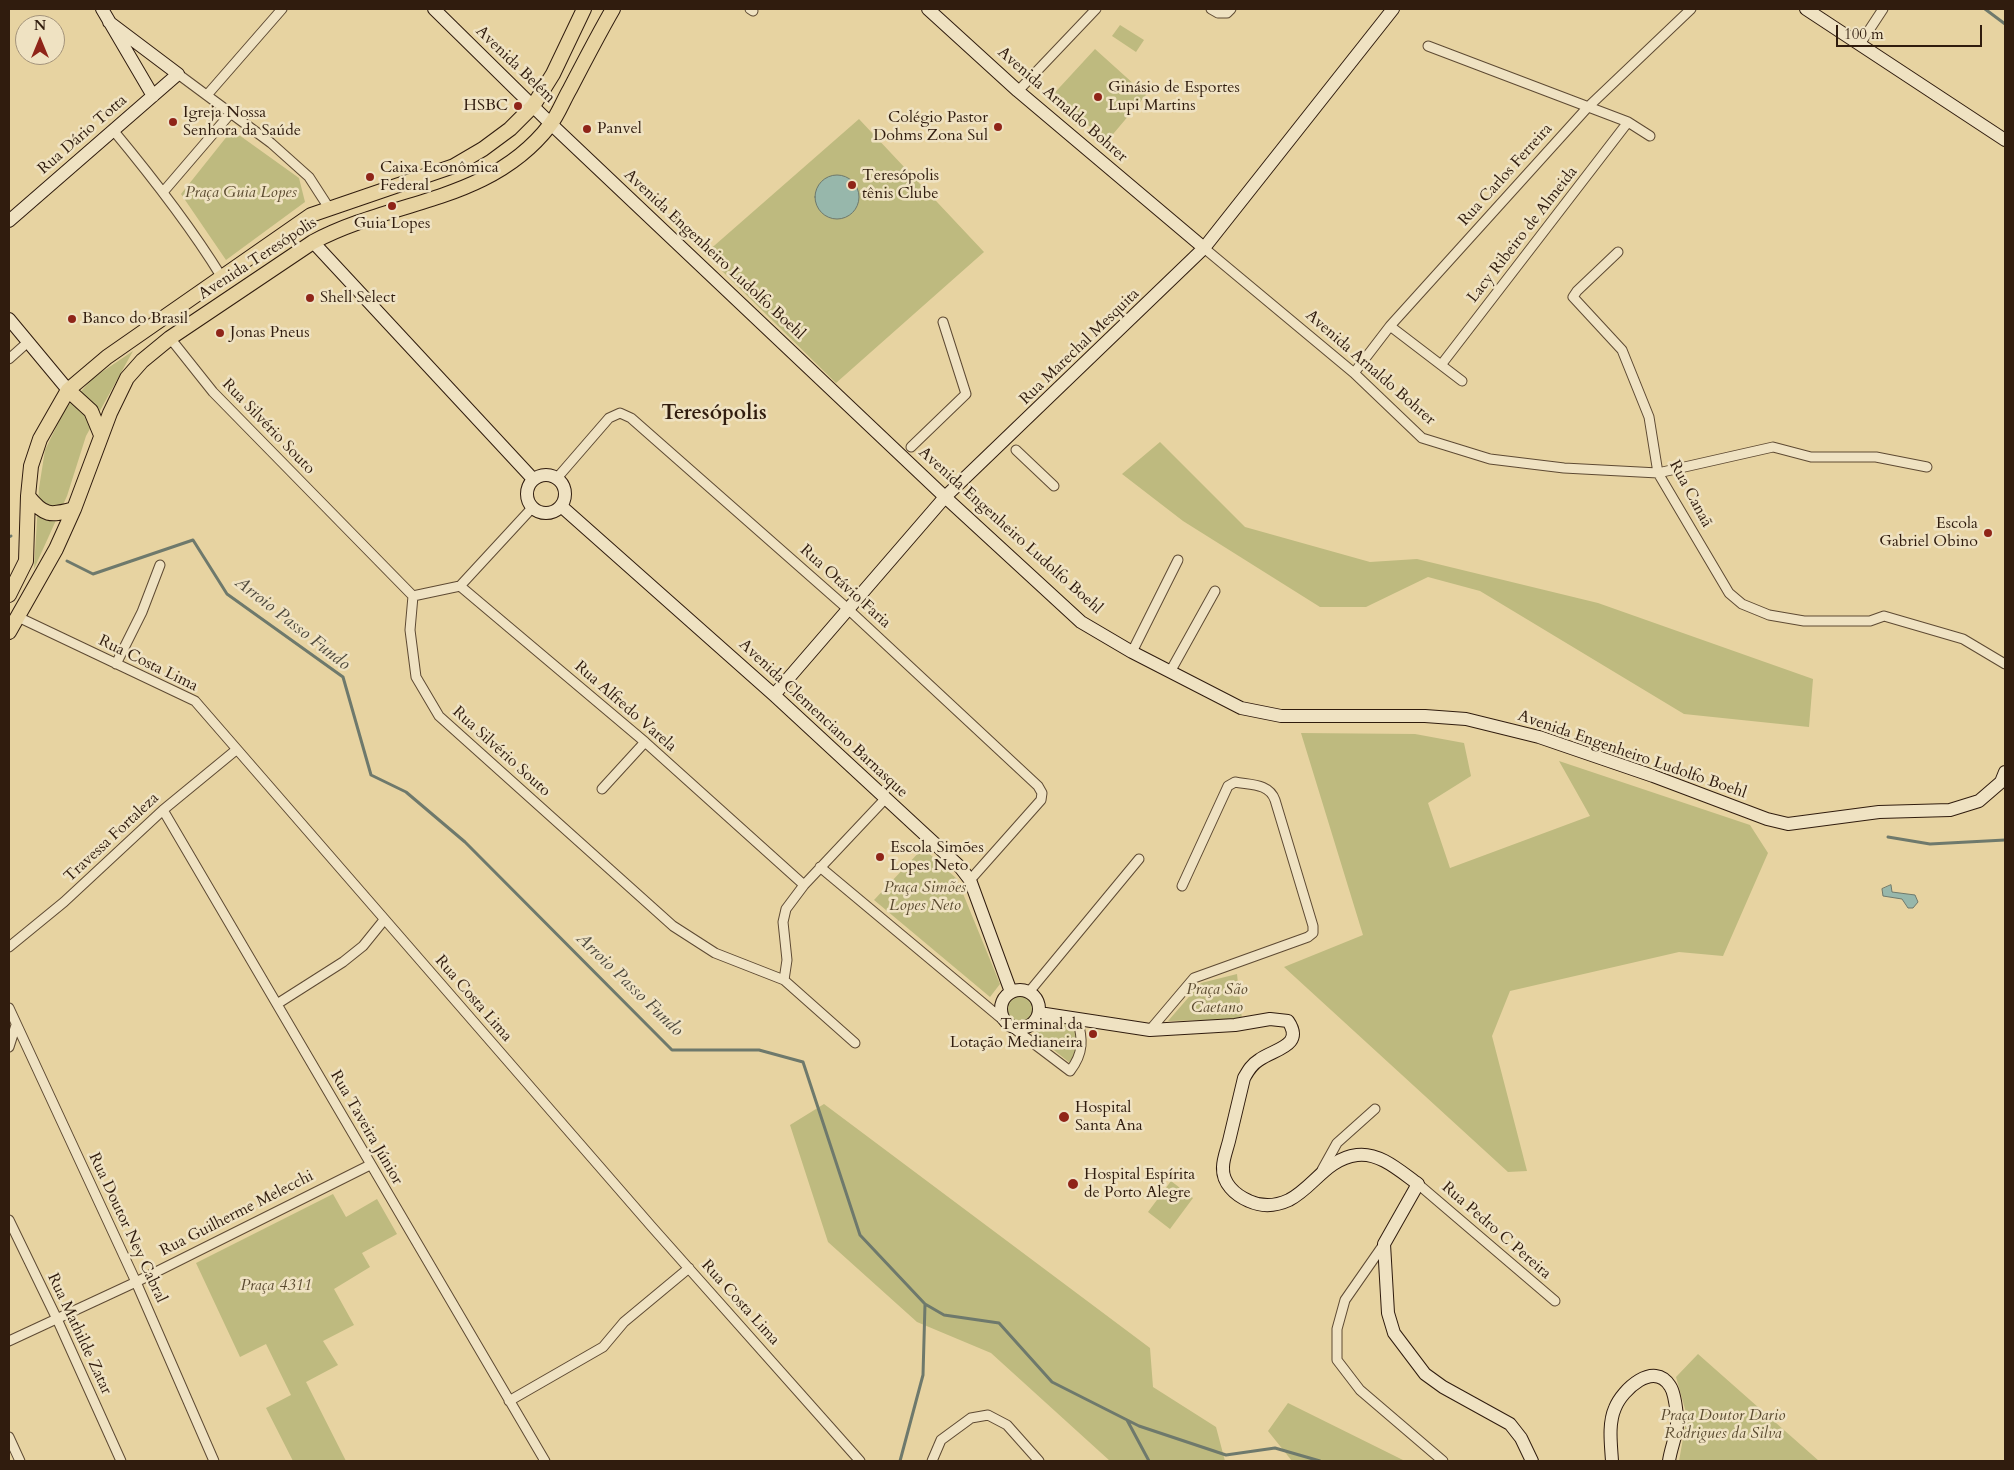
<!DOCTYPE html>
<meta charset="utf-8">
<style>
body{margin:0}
#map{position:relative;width:2014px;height:1470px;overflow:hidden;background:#e7d3a1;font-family:Cardo,serif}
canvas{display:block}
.frame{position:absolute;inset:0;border:10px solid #301c0e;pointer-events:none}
.north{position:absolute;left:15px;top:15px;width:50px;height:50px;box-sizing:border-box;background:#efe2c2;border:1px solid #a3937a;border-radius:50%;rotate:0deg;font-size:14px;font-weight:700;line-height:20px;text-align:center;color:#301c0e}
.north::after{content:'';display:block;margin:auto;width:18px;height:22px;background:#8f2418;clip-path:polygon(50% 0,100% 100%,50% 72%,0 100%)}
.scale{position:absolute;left:1836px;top:25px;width:146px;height:22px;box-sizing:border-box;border:2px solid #301c0e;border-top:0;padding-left:6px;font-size:15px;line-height:18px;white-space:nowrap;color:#301c0e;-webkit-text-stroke:4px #efe2c2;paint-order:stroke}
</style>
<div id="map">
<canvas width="2014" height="1470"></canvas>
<div class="frame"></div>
<div class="north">N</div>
<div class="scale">100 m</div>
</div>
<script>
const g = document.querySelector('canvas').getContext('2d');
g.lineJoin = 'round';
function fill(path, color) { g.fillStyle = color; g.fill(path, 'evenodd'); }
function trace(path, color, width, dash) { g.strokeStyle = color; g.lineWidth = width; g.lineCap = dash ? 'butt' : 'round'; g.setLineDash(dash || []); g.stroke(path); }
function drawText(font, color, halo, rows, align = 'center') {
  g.font = font + ' Cardo,serif'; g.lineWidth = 5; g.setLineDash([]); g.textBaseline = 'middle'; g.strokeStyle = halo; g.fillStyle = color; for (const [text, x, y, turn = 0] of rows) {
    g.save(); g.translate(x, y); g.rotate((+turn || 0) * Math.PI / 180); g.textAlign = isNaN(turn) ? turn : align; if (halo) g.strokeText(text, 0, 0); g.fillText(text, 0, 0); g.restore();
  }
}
fill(new Path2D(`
 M1120 25 1144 40 1136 52 1112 36Z
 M1095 49 1146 95 1103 146 1090 134 1093 129 1077 116 1073 121 1048 100Z
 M859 119 984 252 836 383 721 270 722 268 707 252Z
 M232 130 299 178 305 202 226 260 181 194Z
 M133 351 86 436 67 496 34 569 39 488 45 450 65 409 93 378Z
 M1160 442 1245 527 1370 562 1417 559 1598 603 1813 679 1809 727 1684 714 1480 591 1428 577 1366 607H1320L1183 521 1122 474Z
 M1301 733 1415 734 1464 743 1471 776 1428 803 1450 868 1590 816 1559 761 1750 825 1768 853 1723 956 1679 952 1510 991 1492 1036 1527 1171 1508 1172 1284 967 1363 935Z
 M923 848 957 879 1000 984 990 997 874 900Z
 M1237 974 1242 1019 1168 1021 1201 983Z
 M1005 1009a15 15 0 1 1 30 0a15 15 0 1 1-30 0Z
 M1046 1021 1073 1024C1080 1037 1079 1050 1070 1063L1034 1034Z
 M824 1104 1150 1348 1153 1387 1216 1427 1225 1461H1110L991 1353 917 1322 828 1242 790 1125Z
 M1171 1181 1193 1198 1170 1229 1148 1212Z
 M333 1194 346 1217 377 1199 397 1234 362 1253 370 1267 334 1289 354 1325 323 1341 338 1365 306 1382 346 1461H293L266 1408 291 1395 266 1344 240 1357 196 1263Z
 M1698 1354 1819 1461H1679L1687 1416 1676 1377Z
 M1288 1403 1405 1461H1292L1268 1431Z`), '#beba7f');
const water = new Path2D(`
 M815 197a22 22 0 1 1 44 0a22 22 0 1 1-44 0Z
 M1891 885 1892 892 1915 895 1918 902 1913 908H1908L1902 899 1883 896 1882 889Z`);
fill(water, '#97b7ab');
trace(water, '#6e796c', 1);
trace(new Path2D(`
 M1985 9 2005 24
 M9 537 11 536
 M67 561 93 574 193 540 227 594 343 677 371 775 406 792 465 842 672 1050H759L803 1062 860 1235 925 1304 944 1315 999 1323 1052 1382 1139 1426 1226 1455 1275 1448 1320 1461
 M1888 837 1930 844 2005 840
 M1127 1420 1149 1461
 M900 1461 923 1375 925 1304`), '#6e796c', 3);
const street = new Path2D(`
 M750 9 753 11
 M1211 9 1218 13H1227L1231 9
 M1860 44 1883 9
 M1428 46 1628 122 1650 136
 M178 74 271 143 309 177 329 208
 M1018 91 1096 9
 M207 95 282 9
 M113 130C152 177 189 224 221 276
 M164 191 230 114
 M1204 248 1354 373 1422 438 1490 459 1564 468 1658 473 1773 447 1811 457H1876L1927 467
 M1618 252 1577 291 1573 297 1622 350 1649 417 1658 473 1729 593 1742 604 1769 615 1804 621H1870L1884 616 1963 639 2005 664
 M1390 326 1462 381
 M170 338 213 392 413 596 410 630 416 677 439 716 673 926 715 953 784 980 855 1043
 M9 359 28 342
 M1441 365 1628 122
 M1354 373 1390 326 1587 108 1691 9
 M911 447 966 394 943 322
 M1016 450 1054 486
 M557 478 609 418 620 413 631 418 849 610 1038 786 1042 793 1041 800 970 880
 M460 586 645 742 804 885
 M460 586 532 508
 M413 596 460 586
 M18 617 195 701 652 1227 860 1461
 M1132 652 1178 560
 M116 664 142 612 160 565
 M1170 672 1215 591
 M602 789 645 742
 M163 810 545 1461
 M820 867 1008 1024 1070 1071C1084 1053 1083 1039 1077 1018
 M9 947 64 902 163 810 236 750
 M784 980 787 960 783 922 786 909 804 885 886 798
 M1029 992 1139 859
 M277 1004 343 962 363 946 384 920
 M9 1008 136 1282 214 1461
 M1150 1030 1194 978 1308 937 1313 933V926L1275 800C1269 783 1250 785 1235 782L1228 786 1182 886
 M9 1047 16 1025
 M1322 1170 1337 1143 1375 1109
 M1418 1184 1555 1301
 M9 1220 57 1319 121 1461
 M1384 1244 1345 1300 1337 1329V1360L1360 1390 1443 1461
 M9 1341 136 1282 370 1165
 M509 1401 603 1347 624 1322 689 1268
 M9 1437 20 1461
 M932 1461 941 1440 971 1418 988 1415 1007 1425 1039 1461`);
const secondary = new Path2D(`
 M102 9 153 96
 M434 9 551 124 945 497 1081 622 1132 652 1241 708 1281 716H1425L1466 719 1539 737 1653 776 1767 819 1788 824 1879 812 1950 810 1979 801 2001 782 2005 772
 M928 9 1018 91 1204 248
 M1806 9 2005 140
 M9 221 178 74 109 22
 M313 242 533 479
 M9 319 68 390
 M527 494a19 19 0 1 1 38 0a19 19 0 1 1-38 0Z
 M561 506 774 695 960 867 970 880 1011 992
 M774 695 945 497 1204 248 1393 9
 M1001 1009a19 19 0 1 1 38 0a19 19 0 1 1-38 0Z
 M1039 1013 1150 1030 1235 1025 1270 1019 1288 1021C1305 1046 1274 1049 1259 1060 1251 1065 1248 1071 1244 1078 1239 1099 1234 1120 1229 1141 1227 1149 1223 1159 1223 1167 1222 1183 1235 1195 1249 1201 1262 1207 1276 1206 1289 1200 1314 1187 1326 1159 1357 1155 1380 1152 1401 1172 1418 1184L1384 1244 1388 1313 1394 1333 1425 1374 1443 1387 1510 1424 1521 1438 1532 1461
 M1612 1461C1611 1444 1608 1424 1615 1408 1622 1390 1654 1360 1670 1386 1675 1393 1676 1408 1677 1416 1679 1431 1671 1446 1669 1461`);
const primary = new Path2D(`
 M68 390 91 411 101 435
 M28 496C44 516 50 516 74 509
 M9 595 26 561 28 496 31 466 40 439 68 390 107 357 311 215 454 166 483 149 510 129 533 106 553 74 584 9
 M9 632 56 549 74 509 110 413 127 378 142 361 170 338 313 242C393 199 490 203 550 125 558 115 563 101 570 89 584 62 598 35 613 9`);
trace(street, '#5e4a33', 11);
trace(secondary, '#301c0e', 14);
trace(primary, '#301c0e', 16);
trace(street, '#efe2c2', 9);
trace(secondary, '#efe2c2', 12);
trace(primary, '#e7d3a1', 14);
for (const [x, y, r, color] of [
 [1098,97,5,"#8f2418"],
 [518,106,5,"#8f2418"],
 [173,122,5,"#8f2418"],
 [998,127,5,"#8f2418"],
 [587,129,5,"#8f2418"],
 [370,177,5,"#8f2418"],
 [852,185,5,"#8f2418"],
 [392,206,5,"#8f2418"],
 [310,298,5,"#8f2418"],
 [72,319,5,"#8f2418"],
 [220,333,5,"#8f2418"],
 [1988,533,5,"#8f2418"],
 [880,857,5,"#8f2418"],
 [1093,1034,5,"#8f2418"],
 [1064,1117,6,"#8f2418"],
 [1073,1184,6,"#8f2418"]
]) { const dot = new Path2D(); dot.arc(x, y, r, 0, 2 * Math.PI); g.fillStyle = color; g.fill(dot); trace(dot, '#efe2c2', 2); }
drawText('16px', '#301c0e', '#efe2c2', [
 ["Avenida Belém",515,65,44],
 ["Avenida Arnaldo Bohrer",1062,105,41],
 ["Rua Dário Totta",83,135,-41],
 ["Rua Carlos Ferreira",1506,175,-48],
 ["Lacy Ribeiro de Almeida",1523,235,-52],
 ["Avenida Engenheiro Ludolfo Boehl",714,255,43],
 ["Avenida Teresópolis",258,259,-33],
 ["Rua Marechal Mesquita",1080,347,-44],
 ["Avenida Arnaldo Bohrer",1370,368,41],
 ["Rua Silvério Souto",268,427,46],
 ["Rua Canaã",1690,494,62],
 ["Avenida Engenheiro Ludolfo Boehl",1010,531,42],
 ["Rua Otávio Faria",845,587,42],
 ["Rua Costa Lima",148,664,26],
 ["Rua Alfredo Varela",625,707,41],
 ["Avenida Clemenciano Barnasque",823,719,43],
 ["Rua Silvério Souto",501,752,42],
 ["Avenida Engenheiro Ludolfo Boehl",1632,755,19],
 ["Travessa Fortaleza",112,838,-43],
 ["Rua Costa Lima",473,999,49],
 ["Rua Taveira Júnior",366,1128,60],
 ["Rua Guilherme Melecchi",237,1214,-27],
 ["Rua Doutor Ney Cabral",127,1228,65],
 ["Rua Pedro C Pereira",1496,1231,41],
 ["Rua Costa Lima",740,1303,48],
 ["Rua Mathilde Zatar",79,1334,65]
]);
drawText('16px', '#301c0e', '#efe2c2', [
 ["Ginásio de Esportes",1108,88],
 ["Lupi Martins",1108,106],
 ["HSBC",508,106,"right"],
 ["Igreja Nossa",183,113],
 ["Senhora da Saúde",183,131],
 ["Colégio Pastor",988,118,"right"],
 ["Dohms Zona Sul",988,136,"right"],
 ["Panvel",597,129],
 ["Caixa Econômica",380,168],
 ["Federal",380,186],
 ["Teresópolis",862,176],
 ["tênis Clube",862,194],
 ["Guia Lopes",392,224,"center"],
 ["Shell Select",320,298],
 ["Banco do Brasil",82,319],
 ["Jonas Pneus",230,333],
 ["Escola",1978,524,"right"],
 ["Gabriel Obino",1978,542,"right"],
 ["Escola Simões",890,848],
 ["Lopes Neto",890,866],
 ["Terminal da",1083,1025,"right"],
 ["Lotação Medianeira",1083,1043,"right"],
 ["Hospital",1075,1108],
 ["Santa Ana",1075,1126],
 ["Hospital Espírita",1084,1175],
 ["de Porto Alegre",1084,1193]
], 'left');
drawText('italic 16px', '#5b4b30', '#efe2c2', [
 ["Praça Guia Lopes",241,193],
 ["Praça Simões",925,888],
 ["Lopes Neto",925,906],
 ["Praça São",1217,990],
 ["Caetano",1217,1008],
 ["Praça 4311",276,1286],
 ["Praça Doutor Dario",1723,1416],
 ["Rodrigues da Silva",1723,1434]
]);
drawText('italic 18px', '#4f4a3d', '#efe2c2', [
 ["Arroio Passo Fundo",292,624,38],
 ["Arroio Passo Fundo",629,985,44]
]);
drawText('bold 21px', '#301c0e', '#efe2c2', [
 ["Teresópolis",714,414]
]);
</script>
